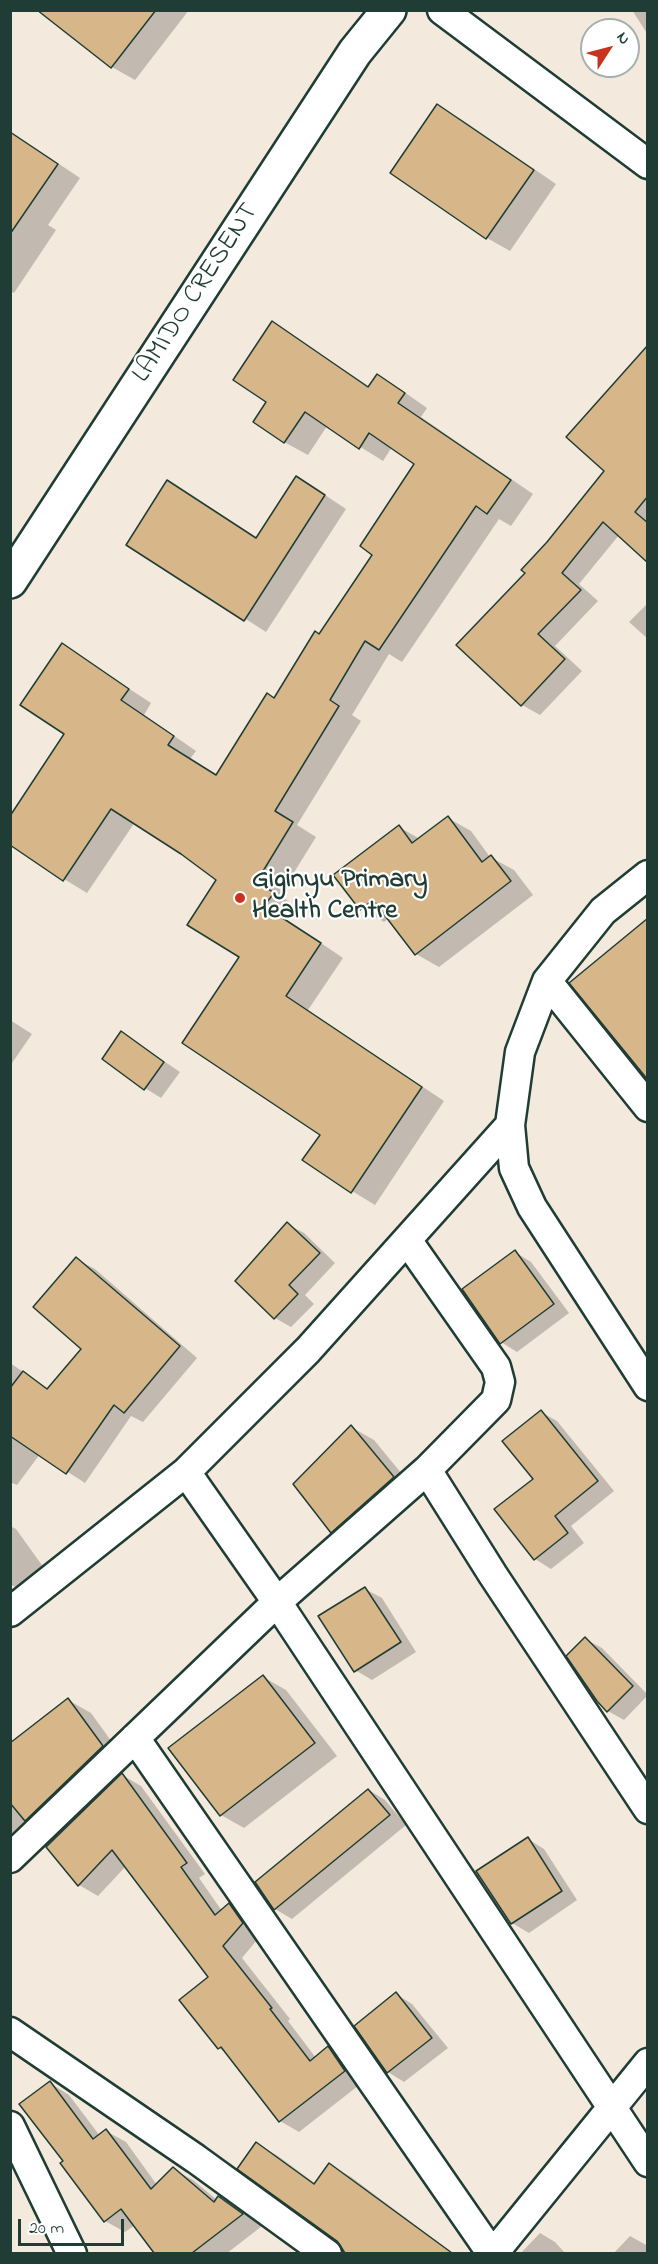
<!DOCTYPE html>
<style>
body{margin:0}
#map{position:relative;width:658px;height:2264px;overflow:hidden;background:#f3e9dc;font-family:"Indie Flower",sans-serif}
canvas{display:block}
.frame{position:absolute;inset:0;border:12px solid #1f3d34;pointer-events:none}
.north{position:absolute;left:580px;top:18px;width:60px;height:60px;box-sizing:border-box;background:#fff;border:2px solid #a5b1ae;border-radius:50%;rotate:54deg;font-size:16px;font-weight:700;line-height:24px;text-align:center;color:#1f3d34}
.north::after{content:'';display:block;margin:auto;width:21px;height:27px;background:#c8321e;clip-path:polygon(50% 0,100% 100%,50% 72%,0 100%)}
.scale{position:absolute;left:18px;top:2219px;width:106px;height:27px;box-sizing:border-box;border:3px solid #1f3d34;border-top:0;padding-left:8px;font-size:18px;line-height:21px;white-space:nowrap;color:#1f3d34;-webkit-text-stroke:4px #fff;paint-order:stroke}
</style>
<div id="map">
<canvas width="658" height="2264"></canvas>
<div class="frame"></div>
<div class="north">N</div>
<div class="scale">20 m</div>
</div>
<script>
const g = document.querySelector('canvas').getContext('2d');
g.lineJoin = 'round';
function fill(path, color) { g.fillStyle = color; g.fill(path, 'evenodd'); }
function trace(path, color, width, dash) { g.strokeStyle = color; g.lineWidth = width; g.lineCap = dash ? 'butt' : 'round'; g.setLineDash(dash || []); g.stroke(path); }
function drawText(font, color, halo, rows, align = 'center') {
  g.font = font + ' "Indie Flower",sans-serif'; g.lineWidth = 4.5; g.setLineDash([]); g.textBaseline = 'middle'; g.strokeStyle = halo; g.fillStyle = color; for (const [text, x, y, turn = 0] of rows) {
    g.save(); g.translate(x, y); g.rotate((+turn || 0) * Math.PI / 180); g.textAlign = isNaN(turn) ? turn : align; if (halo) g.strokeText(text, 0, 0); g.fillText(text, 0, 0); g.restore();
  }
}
fill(new Path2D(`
 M40 10H189L135 80 112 67Z
 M632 10H648V35Z
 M438 106 461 119 556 184 510 251 487 238 392 173Z
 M10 131 80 178 48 225 56 230 14 293 10 291Z
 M272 323 370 387 377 376 400 389 427 408 421 417 533 494 511 526 499 519 402 662 389 654 352 715 361 721 297 825 316 837 280 895 296 907 287 920 343 958 308 1010 444 1101 375 1205 352 1191 322 1134 241 957 218 880 182 852 135 822 87 893 64 879 66 734 62 645 151 703 144 715 196 751 190 759 217 776 275 700 374 555 416 464 392 447 383 461 327 426 308 455 284 442 268 402Z
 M648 347V560L619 535 579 584 598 601 555 646 582 671 540 715 522 705 527 573 606 471Z
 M319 491 346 509 266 632 128 544 189 495 257 539Z
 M648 603V639L629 622Z
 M448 818 471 831 490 857 514 870 533 895 439 967 416 954 389 918 384 922 361 908 399 827 420 839Z
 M10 1020 32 1034 10 1066Z
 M122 1033 180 1072 161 1098 145 1088Z
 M287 1224 304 1233 335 1263 305 1295 314 1304 291 1327 275 1318Z
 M515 1252 531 1262 569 1313 517 1352 501 1342Z
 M76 1259 95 1269 197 1358 143 1422 131 1416 85 1483 40 1454 17 1485 10 1482V1363L49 1389 84 1348Z
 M541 1412 557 1421 614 1491 571 1526 584 1543 551 1569 535 1559V1479Z
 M351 1427 374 1440 416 1491 355 1545 332 1532Z
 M10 1526 16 1529 49 1575 24 1592 10 1584Z
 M365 1589 382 1598 416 1652 372 1680 355 1670Z
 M585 1639 602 1648 648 1695 624 1720 608 1711Z
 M263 1677 286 1690 337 1756 244 1828 221 1815Z
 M68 1700 91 1713 125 1760 10 1846V1745Z
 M122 1775 141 1786 205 1874 199 1878 222 1911 229 1905 248 1916 261 1935 242 1958 290 2019 288 2021 316 2058 328 2048 347 2059 363 2082 299 2132 280 2121 228 2054 219 2048 181 2000 210 1977 126 1866 98 1896 79 1885 48 1847Z
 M369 1790 385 1800 406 1825 292 1919 275 1909 257 1882Z
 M528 1839 544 1849 577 1900 529 1933 512 1923Z
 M396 1994 412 2004 448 2048 404 2082 388 2072Z
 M50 2083 69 2095 100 2136 106 2131 126 2142 157 2185 173 2169 193 2180 217 2200 219 2198 262 2226 226 2254H156L135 2225 125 2232 105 2221 65 2162Z
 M257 2144 278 2156 316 2184 330 2165 351 2177 454 2254H348Z
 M540 2233 555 2242 566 2254H520Z
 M630 2236 648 2246V2254H613Z`), '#0003');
const building = new Path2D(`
 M37 10H156L111 68Z
 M437 104 534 170 486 239 390 173Z
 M10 132 58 164 10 234Z
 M272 321 368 387 377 374 405 393 398 403 511 480 487 514 476 506 379 650 365 641 330 700 339 706 275 811 293 822 257 881 274 893 264 906 321 943 286 996 422 1087 351 1193 302 1160 320 1135 182 1043 239 957 187 925 216 880 181 854 111 809 63 881 10 845V816L64 734 20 705 62 643 129 689 121 700 174 736 168 745 216 775 267 693 274 698 315 631 319 634 372 555 360 546 414 464 369 433 359 449 305 412 284 443 253 422 266 402 233 380Z
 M648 345V496L635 512 648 523V563L603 522 562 573 581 590 538 634 565 659 521 706 456 645 525 573 521 570 547 542 604 471 566 437Z
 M296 476 325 495 244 621 126 545 167 480 256 538Z
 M448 816 482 862 491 855 511 881 415 955 373 900 360 910 333 875 399 825 412 843Z
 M648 918V1080L569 983Z
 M121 1031 164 1062 144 1090 102 1059Z
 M287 1222 320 1253 289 1285 298 1294 274 1319 235 1281Z
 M515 1250 554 1304 500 1344 462 1289Z
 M76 1257 180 1346 124 1413 114 1405 66 1474 10 1436V1388L23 1371 47 1389 81 1349 33 1307Z
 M541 1410 598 1481 555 1516 568 1533 534 1560 494 1509 533 1479 502 1441Z
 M351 1425 394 1477 331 1533 293 1484Z
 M365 1587 401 1642 354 1672 318 1616Z
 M585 1637 633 1686 607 1712 597 1701 566 1656Z
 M263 1675 315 1743 220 1816 168 1748Z
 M68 1698 103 1746 25 1821 10 1803V1743Z
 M122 1773 187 1863 181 1867 215 1915 229 1903 243 1923 223 1946 272 2008 270 2009 310 2061 328 2046 345 2071 279 2122 221 2047 218 2049 179 2000 208 1977 112 1850 78 1886 46 1847Z
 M368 1789 390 1815 274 1910 255 1882Z
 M528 1837 562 1891 511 1924 476 1871Z
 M396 1992 432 2038 387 2073 354 2026Z
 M50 2081 93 2139 106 2129 151 2189 173 2167 214 2202 218 2196 243 2214 192 2253H154L121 2209 104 2222 60 2163 63 2161 19 2104Z
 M256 2142 314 2184 329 2163 452 2253H345L337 2241 237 2169Z`);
fill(building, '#d7b68a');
trace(building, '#1f3d34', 1.5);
const street = new Path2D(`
 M442 10 648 164
 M648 875 603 911 547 981 520 1052 510 1125 514 1168 532 1207 648 1386
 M547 981 648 1107
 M427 1470 493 1575 648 1809
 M186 1472 277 1602 648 2162
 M10 1612 186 1472 308 1350 510 1125
 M135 1738 492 2254
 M10 1858 277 1602 427 1470 496 1400 500 1382 496 1367 407 1240
 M10 2032 196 2159 327 2254
 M10 2126 72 2254
 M493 2254 648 2063`);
const secondary = new Path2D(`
 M10 581 355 52 389 10`);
trace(street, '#1f3d34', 33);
trace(secondary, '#1f3d34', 38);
trace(street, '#fff', 28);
trace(secondary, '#fff', 33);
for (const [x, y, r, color] of [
 [240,898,6,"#c8321e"]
]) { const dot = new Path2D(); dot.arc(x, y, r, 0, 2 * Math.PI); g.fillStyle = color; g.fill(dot); trace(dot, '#fff', 2); }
drawText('27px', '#1f3d34', '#fff', [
 ["LAMIDO CRESENT",197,294,-57]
]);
drawText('bold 27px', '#1f3d34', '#fff', [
 ["Giginyu Primary",252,882],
 ["Health Centre",252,913]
], 'left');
</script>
